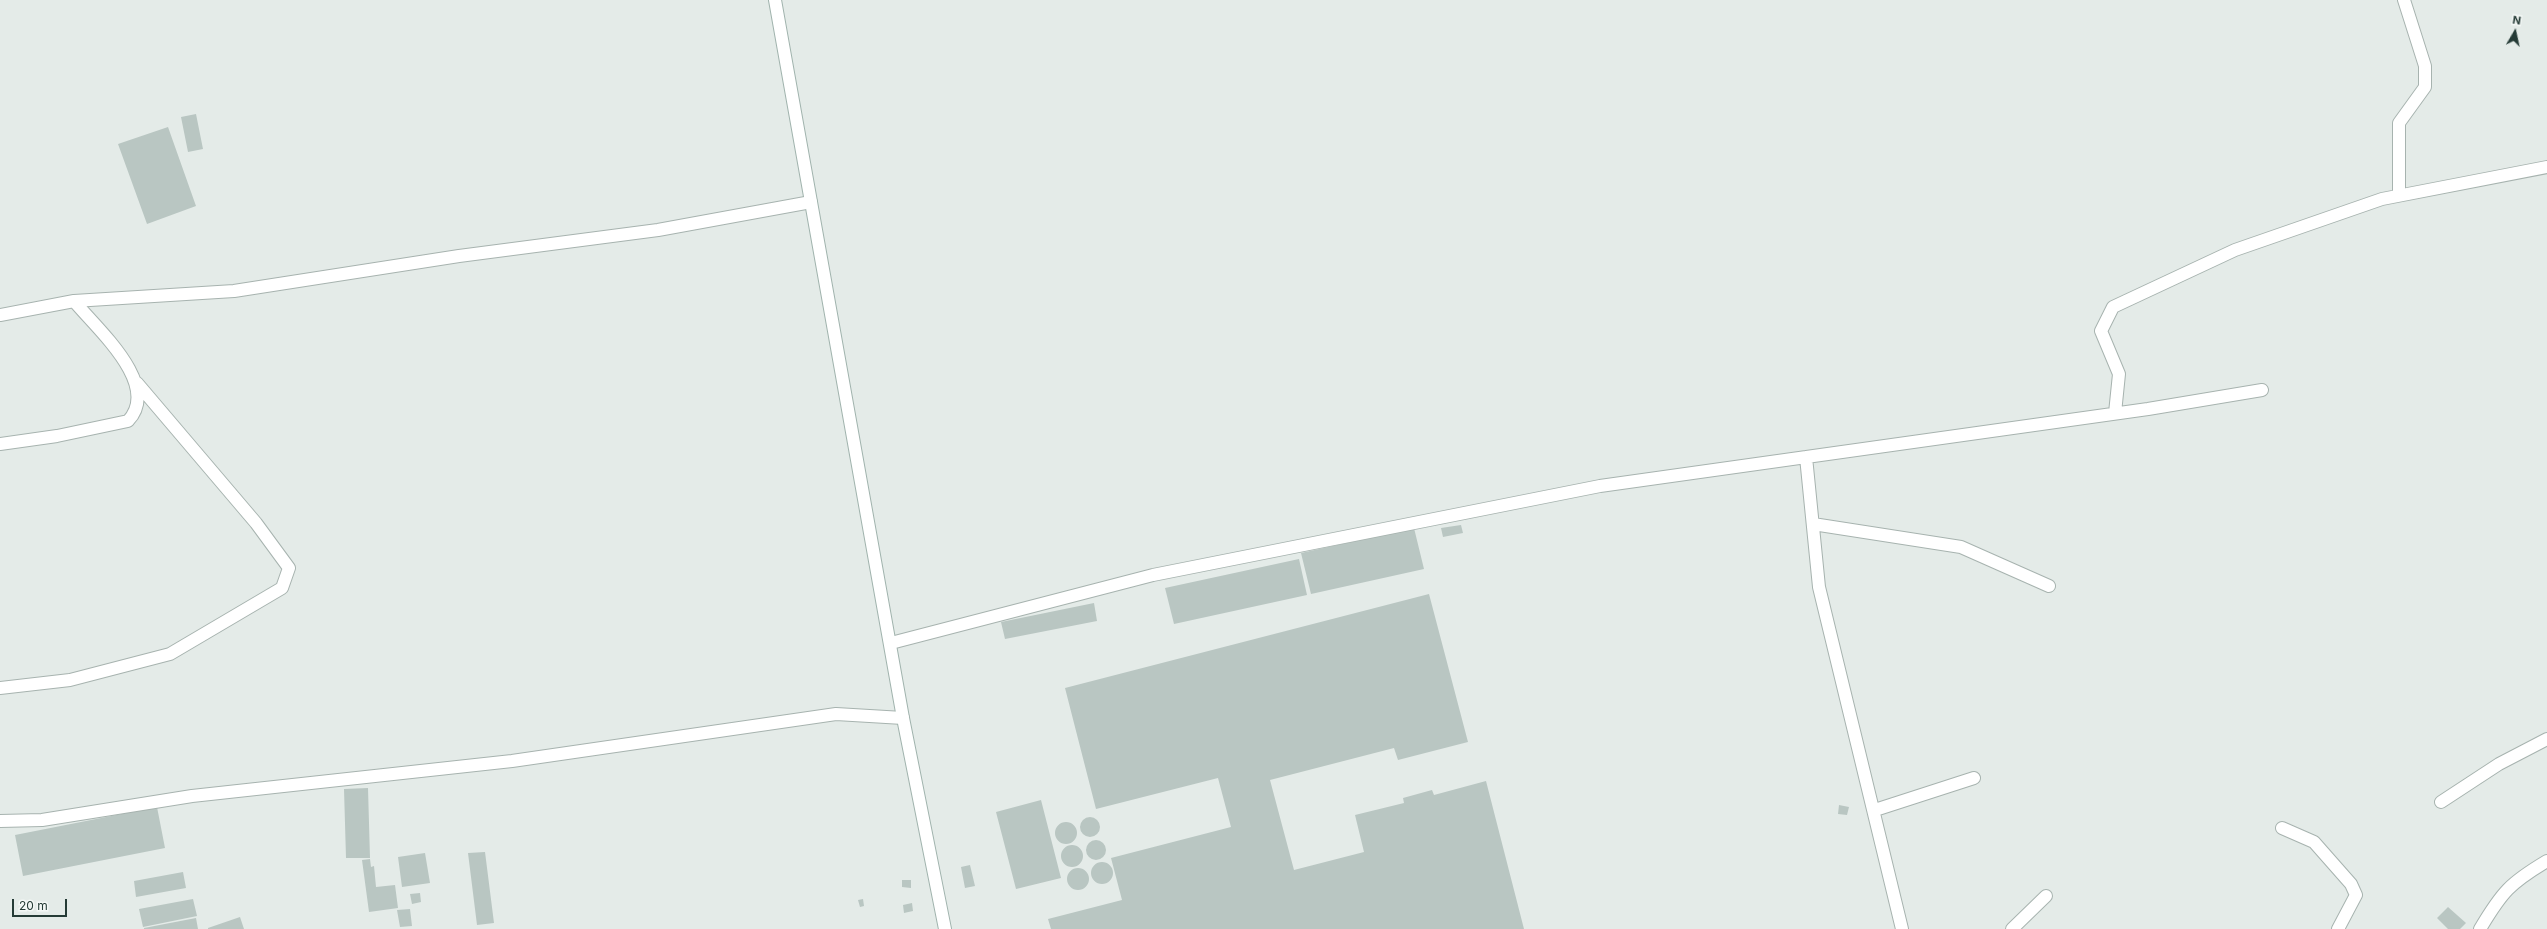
<!DOCTYPE html>
<style>
body{margin:0}
#map{position:relative;width:2547px;height:929px;overflow:hidden;background:#e4ebe8;font-family:Inter,sans-serif}
canvas{display:block}
.north{position:absolute;left:2495px;top:12px;width:40px;height:40px;-webkit-text-stroke:3px #f4f8f6;paint-order:stroke;rotate:9deg;font-size:11px;font-weight:700;line-height:16px;text-align:center;color:#253b36}
.north::after{content:'';display:block;margin:auto;width:14px;height:18px;background:#253b36;clip-path:polygon(50% 0,100% 100%,50% 72%,0 100%)}
.scale{position:absolute;left:12px;top:899px;width:55px;height:18px;box-sizing:border-box;border:2px solid #253b36;border-top:0;padding-left:5px;font-size:12px;line-height:14px;white-space:nowrap;color:#253b36;-webkit-text-stroke:3px #f4f8f6;paint-order:stroke}
</style>
<div id="map">
<canvas width="2547" height="929"></canvas>
<div class="north">N</div>
<div class="scale">20 m</div>
</div>
<script>
const g = document.querySelector('canvas').getContext('2d');
g.lineJoin = 'round';
function fill(path, color) { g.fillStyle = color; g.fill(path, 'evenodd'); }
function trace(path, color, width, dash) { g.strokeStyle = color; g.lineWidth = width; g.lineCap = dash ? 'butt' : 'round'; g.setLineDash(dash || []); g.stroke(path); }
fill(new Path2D(`
 M196 114 203 149 188 152 181 117Z
 M168 127 196 206 147 224 118 144Z
 M1461 525 1463 533 1443 537 1441 528Z
 M1414 528 1424 569 1311 594 1301 553Z
 M1299 559 1307 595 1174 624 1165 588Z
 M1429 594 1468 742 1398 760 1394 748 1270 780 1294 870 1364 852 1355 815 1404 803 1403 798 1432 790 1434 795 1486 781 1524 929H1051L1048 919 1122 900 1111 858 1231 827 1218 778 1096 809 1065 688Z
 M1094 603 1097 621 1005 639 1001 622Z
 M368 788 370 858H346L344 789Z
 M1041 800 1061 878 1016 889 996 812Z
 M1839 805 1849 807 1847 815 1838 814Z
 M157 807 165 848 23 876 15 835Z
 M1080 827a10 10 0 1 1 20 0a10 10 0 1 1-20 0Z
 M1055 833a11 11 0 1 1 22 0a11 11 0 1 1-22 0Z
 M1086 850a10 10 0 1 1 20 0a10 10 0 1 1-20 0Z
 M1061 856a11 11 0 1 1 22 0a11 11 0 1 1-22 0Z
 M485 852 494 923 477 925 468 853Z
 M425 853 430 883 402 887 398 857Z
 M370 859 371 867 374 866 376 887 395 885 398 908 369 912 362 860Z
 M1091 873a11 11 0 1 1 22 0a11 11 0 1 1-22 0Z
 M970 865 975 886 965 888 961 867Z
 M1067 879a11 11 0 1 1 22 0a11 11 0 1 1-22 0Z
 M183 872 186 888 136 897 134 881Z
 M902 880H911V888L902 887Z
 M420 893 421 902 412 904 410 894Z
 M193 899 197 916 143 927 139 909Z
 M863 899 864 906 860 907 858 900Z
 M912 903 913 911 904 913 903 905Z
 M2448 907 2466 923 2460 929H2448L2437 918Z
 M410 909 412 926 400 927 397 910Z
 M240 917 244 929H208V928Z
 M196 918 198 929H144V928Z`), '#b9c6c2');
const street = new Path2D(`
 M2399 195V123L2425 87V66L2404 0
 M0 315 74 301 234 291 459 256 658 230 811 202
 M2115 413 2119 374 2101 331 2113 307 2235 250 2382 199 2547 167
 M0 444 57 436 128 421C162 385 97 329 74 301
 M1806 457 1819 587 1902 929
 M1813 524 1961 547 2049 586
 M891 643 1153 575 1600 486 2148 409 2262 390
 M0 688 70 680 170 654 282 588 289 568 256 523 137 383
 M2441 802 2499 764 2547 739
 M1875 810 1974 778
 M0 821 42 820 192 796 512 761 836 714 903 718
 M2282 828 2314 842 2351 884 2356 895 2338 929
 M2012 929 2046 896
 M2480 929C2502 892 2510 883 2547 861`);
const secondary = new Path2D(`
 M775 0 903 718 945 929`);
trace(street, '#a7b3af', 14);
trace(secondary, '#a0b3ad', 14);
trace(street, '#fff', 12);
trace(secondary, '#fff', 12);
</script>
